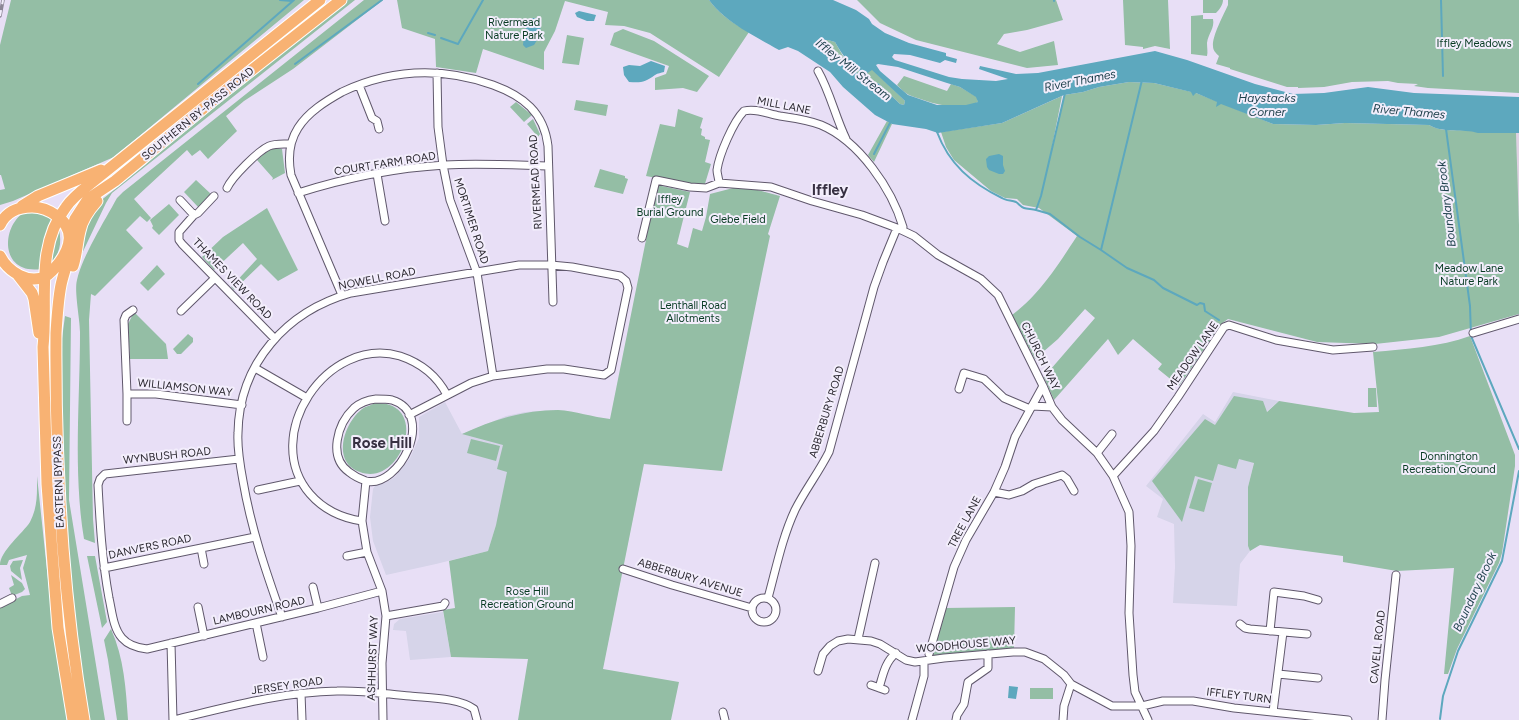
<!DOCTYPE html>
<style>
body{margin:0}
canvas{display:block;background:#e8dff6}
</style>
<canvas width="1519" height="720"></canvas>
<script>
const g = document.querySelector('canvas').getContext('2d');
g.lineJoin = 'round';
function fill(path, color) { g.fillStyle = color; g.fill(path, 'evenodd'); }
function trace(path, color, width, dash) { g.strokeStyle = color; g.lineWidth = width; g.lineCap = dash ? 'butt' : 'round'; g.setLineDash(dash || []); g.stroke(path); }
function drawText(font, color, halo, rows, align = 'center') {
  g.font = font + ' Figtree,sans-serif'; g.lineWidth = 4; g.setLineDash([]); g.textBaseline = 'middle'; g.strokeStyle = halo; g.fillStyle = color; for (const [text, x, y, turn = 0] of rows) {
    g.save(); g.translate(x, y); g.rotate((+turn || 0) * Math.PI / 180); g.textAlign = isNaN(turn) ? turn : align; if (halo) g.strokeText(text, 0, 0); g.fillText(text, 0, 0); g.restore();
  }
}
fill(new Path2D(`
 M1516 133H1519V225L1517 186Z`), '#dfd1e2');
fill(new Path2D(`
 M1233 392 1279 401 1266 412 1248 487V546L1250 551 1240 564 1237 606 1173 603 1175 567 1174 524 1157 517 1163 499 1146 486 1203 414 1215 422Z
 M445 402 462 434 506 416 525 412 559 410 496 525 488 551 436 564 386 575 373 541 370 517 373 489 375 486 385 483 395 477 410 458 419 438V417Z
 M443 612 451 657 410 660 406 631 393 630 394 624 400 619Z`), '#d6d4e9');
fill(new Path2D(`
 M11 0H304L114 157 13 201 0 205V190L5 189 1 175H0V45Z
 M347 0H355L112 193 106 203 78 262 84 227 99 202 145 165 191 124Z
 M364 0H383L293 69 244 101 226 116 237 131 208 159 200 150 192 156 187 150 134 199 151 218 147 222 140 216 126 230 143 248 95 296 91 294 89 320 93 519 95 543 84 539C73 470 80 401 80 332 80 319 74 291 77 280 83 255 104 222 117 198L123 192Z
 M397 0H709C720 15 733 23 749 32L719 77 650 33 624 26 605 25 608 12 565 1 555 31 544 52V70L483 49 476 73 436 67 435 39 402 28Z
 M857 0H1056L1063 20 1027 30 1004 34 997 44 1020 52 1054 41 1058 65 1027 68 916 40 880 23Z
 M1123 0H1168L1170 49 1155 46 1143 49V47L1125 45Z
 M1203 0H1223C1223 5 1219 10 1216 13H1203Z
 M1228 0H1519V93L1428 88 1414 86 1418 84 1398 83 1388 81 1352 82 1324 87 1298 88V87H1287L1230 69V68L1216 64 1219 56C1216 53 1213 51 1213 46 1212 36 1224 14 1228 5Z
 M1203 15V19H1213C1215 28 1208 34 1207 43 1207 48 1208 52 1207 56L1191 54V16Z
 M623 29 654 41 709 76 697 92 683 88 655 90V78L666 74 669 66 610 45 614 33Z
 M567 35 584 38 579 65 562 63Z
 M823 40H828L835 42 843 56 861 73 872 69 905 101 904 105 900 104 878 83 871 84 833 55 816 46 817 43Z
 M904 76 947 91 951 84 960 87 977 97 978 102C958 113 928 102 909 95 905 93 900 88 897 85Z
 M1129 82 1154 83 1196 93 1273 124 1316 125 1345 123 1429 125C1443 133 1458 129 1472 131 1487 133 1501 133 1516 133L1519 225V314L1439 337 1375 344 1317 342 1228 319 1221 324 1179 386 1158 369 1162 364 1133 339 1118 355 1108 339 1054 400 1044 377 1095 318 1085 309 1058 339 1035 359 1012 315C1040 294 1058 265 1077 236L1039 208 1023 205 1017 199 1005 198 991 191 954 160 946 147 941 132 1002 123 1062 96 1049 162 1064 95 1083 92 1099 87Z
 M576 100 608 105 606 116 574 110Z
 M516 102 532 115 524 122 510 107Z
 M678 109 703 118 700 128 702 129 701 135 705 137V139L710 140 705 162 711 164 704 187 646 176 660 124 675 127Z
 M533 119 540 134 538 137 527 124Z
 M887 121 892 124 874 162 868 155Z
 M275 148 282 149 285 173 272 180 273 178 257 160 267 151Z
 M600 169 625 176V178L628 179 623 194 594 187Z
 M196 180 211 194 199 208 184 192Z
 M657 185 690 192 677 244 688 248 693 228 702 231 706 217 710 194 737 187 754 189 780 196 768 234 770 236 763 269 722 471 644 464 603 669 679 682 671 720H518L528 659 451 657 443 610 455 608 449 561 488 551 496 525 507 472 497 469 503 445 462 434C493 420 523 410 558 410 575 411 593 417 610 419Z
 M169 204 179 215 159 235 152 228 153 226 150 220Z
 M267 208 298 270 278 281 261 264 234 290 231 287 257 259 243 243 214 270 202 257 223 237Z
 M26 211 46 214 54 220 41 269C0 275 0 226 26 211Z
 M59 229C62 244 60 254 49 265L52 246Z
 M157 265 165 274 148 291 140 283Z
 M134 312 166 344 168 359H130L128 324Z
 M65 316 71 318 69 500 105 720H88L67 551 62 476 61 346Z
 M188 334 193 338V342L181 354H177L173 349Z
 M1470 336 1515 455V466L1502 553 1499 563 1457 649 1448 674H1444L1454 568 1397 571 1343 562V556L1260 545 1250 551 1248 546V487L1254 463 1239 459 1236 469 1218 464 1213 481 1195 476 1182 522 1152 481 1205 419 1215 425 1234 396 1263 401 1267 412 1279 401 1354 413 1379 412 1373 352C1406 349 1440 347 1470 336Z
 M1368 388H1376L1377 407H1368Z
 M376 403C432 402 401 488 360 472 331 462 344 423 362 409 366 406 372 405 376 403Z
 M471 439 500 446 496 461 467 453Z
 M37 476 54 636 67 720H0V607L22 596 30 595 23 568 27 555 9 560 7 565H0C0 551 23 533 30 522 38 507 37 492 37 476Z
 M1198 479 1212 483 1204 512 1189 508Z
 M87 556H95L107 622 102 628Z
 M23 560 20 568 22 580 11 571 10 566 13 561Z
 M11 575 22 583 25 589 22 592 12 596 9 588 14 585Z
 M1015 607 1014 648 932 656 945 608Z
 M111 629C124 658 126 689 128 720H117L108 660 104 640Z
 M1030 688H1053V699H1030Z`), '#94bea5');
fill(new Path2D(`
 M709 0H833L856 10 869 19 872 24 885 33 909 43 946 53V56L957 59 956 63 945 60 940 63 910 55 894 54 892 57 895 60 949 77 962 79 996 81 1008 79 979 69 980 66 1016 74 1038 73 1155 51 1187 60 1255 84 1293 94 1324 93 1368 87 1414 93 1519 97V133H1478C1462 128 1445 134 1429 125L1345 123 1316 125 1273 124 1221 104 1216 107 1217 102 1196 93 1193 96 1191 92 1154 83 1129 82 1099 87 1083 92 1064 95 1002 123 938 133 926 129 892 124 875 115 843 87 830 72 798 51 788 47 779 50C755 36 726 23 709 0ZM823 40H828L835 42C843 56 852 69 866 74L872 70 905 101 904 105 900 104 878 83H871L833 55 816 46 817 43ZM878 64 898 67 947 83 960 87 976 97 978 102 966 105H937L908 95 880 71 876 65Z
 M579 11 596 15 594 21H587L577 17 575 13Z
 M532 18H536C544 26 540 37 534 45L526 48 523 45C524 37 525 24 532 18Z
 M651 61 665 66 664 72C661 73 658 73 655 75 645 82 642 83 629 82L624 75 623 67 629 65 640 66Z
 M999 154 1003 156V165L1005 171 1003 174H999L989 170 987 167 986 159 989 156Z
 M1009 686 1018 687 1016 699 1008 698Z`), '#5da8be');
trace(new Path2D(`
 M280 0 292 1
 M1054 0V1
 M1441 0 1443 76
 M428 33 435 35
 M441 38 458 44 483 0
 M295 64 382 0
 M1142 80 1101 250 1127 268 1154 280 1163 288 1197 305 1200 303 1204 304 1205 311 1219 320
 M198 84 294 0
 M1065 93 1041 196 1036 210 1050 214 1080 237 1101 250
 M1446 129 1470 306 1471 336 1519 449
 M937 132C949 164 971 183 1002 198 1006 201 1012 200 1016 202 1019 204 1021 207 1024 208 1027 209 1032 209 1036 210
 M874 154 891 121
 M1440 719 1443 696 1458 651 1502 561 1519 471`), '#5da8be', 2);
const minor = new Path2D(`
 M818 71C830 92 835 116 846 139
 M437 73 438 127 443 165 450 200 477 273 493 376
 M359 85 372 118 377 121 379 129
 M377 174 385 221
 M719 183C719 179 717 174 717 170 719 155 733 122 744 111 756 108 768 114 780 116 794 118 808 120 821 125 859 141 892 189 903 227L902 230
 M227 188C232 177 258 151 269 146 276 143 284 144 291 144
 M298 193C345 178 395 168 445 165 479 163 513 165 548 166
 M180 200 194 215 179 232V240L182 244 275 339
 M194 215 198 213 214 196
 M642 238 656 180 690 187 706 188 719 183 771 187 812 201 862 215 897 228 914 236 938 255 981 279 998 295 1043 386 1052 407 1062 420 1097 453 1113 476 1129 512 1131 546 1129 613 1133 675 1135 692 1148 720
 M342 295 291 175C288 159 289 142 298 128 308 112 326 101 342 92 391 69 442 67 493 85 523 96 544 112 548 146L553 302
 M133 310 126 315 124 320 127 394H156L242 405
 M181 311 215 278
 M1473 333 1519 319
 M255 368 307 398
 M959 389 964 373 984 379 1004 398 1030 409
 M127 394V421
 M376 399C381 399 387 399 392 400 437 414 399 489 366 481 360 479 354 476 349 472 328 457 337 424 354 408 361 402 368 400 376 399Z
 M1032 406 1052 407
 M1097 453 1112 434
 M239 459 105 474 100 479 98 485C100 523 102 560 109 598 112 611 113 628 122 638 129 646 138 648 147 649L318 608 382 591
 M1113 476 1154 431 1178 397 1224 327 1229 325 1276 340 1333 350 1373 347
 M366 481 362 521 367 552 382 591 386 616 382 663 383 720
 M258 490 300 481
 M994 492 1009 495 1022 491 1034 484 1062 475 1067 479 1074 491
 M362 521C341 518 324 510 310 494 260 436 327 335 400 356 421 363 437 376 447 395
 M201 548 204 564
 M347 556 367 552
 M104 568 255 537
 M623 569 672 585 752 608
 M313 587 318 608
 M752 610a12 12 0 1 1 24 0a12 12 0 1 1-24 0Z
 M768 598C776 569 782 538 795 510 805 490 819 472 829 452L874 287 883 262 897 228
 M0 604 12 598
 M198 607 204 636
 M386 616 443 606 445 603
 M282 617C266 572 251 528 243 481 240 465 237 449 238 433 239 363 287 311 351 293L519 265H551L572 267 620 276 626 281 628 288 611 370 604 375 564 369H547L493 376 471 383 409 415
 M256 623 263 657
 M1240 624 1245 628 1250 629 1307 634
 M1270 631 1274 592 1304 596 1318 600
 M858 639 875 563
 M171 643 173 720C228 707 281 692 337 691 361 690 386 694 410 696 429 698 459 698 474 709L477 720
 M929 654 954 567 966 540 994 492 1005 467 1015 437 1043 386
 M818 671 823 654 830 646 838 641 848 639 871 641 880 644 906 660 915 662 944 658 1013 652H1025L1044 659 1064 675 1071 684 1112 706H1142L1163 701H1193L1234 708 1348 720
 M1278 674 1318 678
 M871 685 885 690
 M879 688C883 675 885 662 896 653
 M301 693 302 720
 M723 712 725 720
 M1273 712 1283 632
 M912 720 924 676V661
 M956 720 957 715 964 704 968 682 988 668V654
 M1063 720 1064 706 1071 684
 M1382 720 1385 680 1396 575`);
const trunk = new Path2D(`
 M22 206 38 196 101 170
 M0 225C6 212 17 207 32 207 41 207 49 210 57 216 75 229 71 247 59 263 55 268 51 273 46 276 29 285 8 272 0 256
 M70 238 75 219 88 199 115 181 211 102 341 0
 M69 244C70 259 64 271 61 285 58 300 57 318 56 333 55 463 62 592 84 720
 M73 266C77 254 77 243 80 231 82 220 89 210 97 201
 M18 275 32 293 34 299 39 333
 M73 720 58 628 52 551 47 484 43 347C48 300 35 247 66 207 72 198 81 191 90 184L320 0`);
trace(minor, '#60586c', 9);
trace(trunk, '#fff', 13);
trace(minor, '#fff', 7);
trace(trunk, '#f8b273', 11);
const rail = new Path2D(`
 M0 16 3 0`);
trace(rail, '#8c8696', 3.5);
trace(rail, '#f3eefc', 2, [6]);
drawText('11px', '#083b23', '#f3eefc', [
 ["Rivermead",514,23],
 ["Nature Park",514,36],
 ["Iffley Meadows",1474,44],
 ["Iffley",670,200],
 ["Burial Ground",670,213],
 ["Glebe Field",738,220],
 ["Meadow Lane",1469,269],
 ["Nature Park",1469,282],
 ["Lenthall Road",693,306],
 ["Allotments",693,319],
 ["Donnington",1449,457],
 ["Recreation Ground",1449,470],
 ["Rose Hill",527,592],
 ["Recreation Ground",527,605]
]);
drawText('11px', '#2b2830', '#f3eefc', [
 ["MILL LANE",784,106,11],
 ["SOUTHERN BY-PASS ROAD",198,114,-39],
 ["COURT FARM ROAD",385,164,-9],
 ["RIVERMEAD ROAD",536,182,-93],
 ["MORTIMER ROAD",471,221,72],
 ["THAMES VIEW ROAD",232,279,46],
 ["NOWELL ROAD",377,279,-11],
 ["CHURCH WAY",1040,356,64],
 ["MEADOW LANE",1193,356,-55],
 ["WILLIAMSON WAY",185,388,6],
 ["ABBERBURY ROAD",827,412,-73],
 ["WYNBUSH ROAD",167,456,-6],
 ["EASTERN BYPASS",59,482,-92],
 ["TREE LANE",965,522,-62],
 ["DANVERS ROAD",150,547,-12],
 ["ABBERBURY AVENUE",690,578,17],
 ["LAMBOURN ROAD",259,611,-13],
 ["WOODHOUSE WAY",966,645,-5],
 ["CAVELL ROAD",1378,647,-84],
 ["ASHHURST WAY",373,658,-88],
 ["JERSEY ROAD",287,686,-8],
 ["IFFLEY TURN",1239,696,7]
]);
drawText('italic 12px', '#1c3f4a', '#f3eefc', [
 ["Iffley Mill Stream",853,70,38],
 ["River Thames",1080,81,-11],
 ["Haystacks",1267,98],
 ["Corner",1267,112],
 ["River Thames",1409,112,5],
 ["Boundary Brook",1447,204,-97],
 ["Boundary Brook",1475,592,-65]
]);
drawText('bold 15px', '#373042', '#f3eefc', [
 ["Iffley",830,191],
 ["Rose Hill",382,444]
]);
</script>
